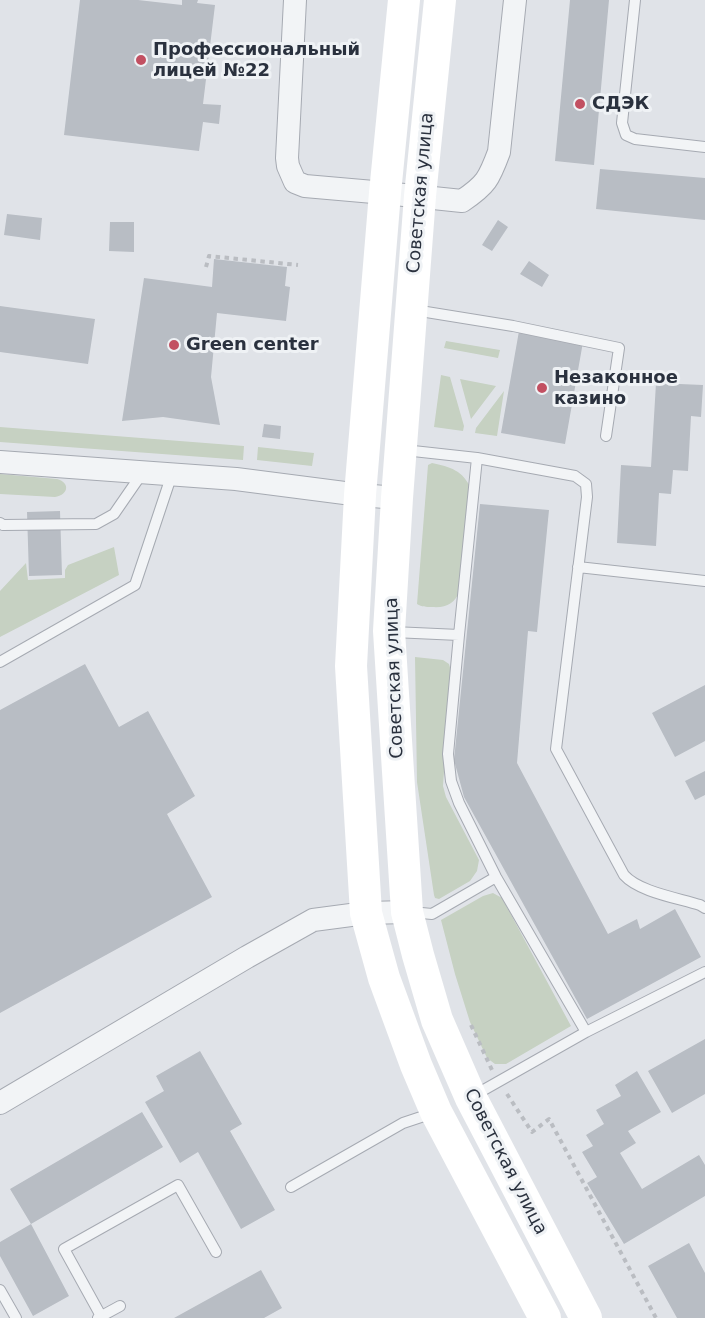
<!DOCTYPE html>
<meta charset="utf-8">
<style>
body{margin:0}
canvas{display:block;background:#e0e3e8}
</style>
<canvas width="705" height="1318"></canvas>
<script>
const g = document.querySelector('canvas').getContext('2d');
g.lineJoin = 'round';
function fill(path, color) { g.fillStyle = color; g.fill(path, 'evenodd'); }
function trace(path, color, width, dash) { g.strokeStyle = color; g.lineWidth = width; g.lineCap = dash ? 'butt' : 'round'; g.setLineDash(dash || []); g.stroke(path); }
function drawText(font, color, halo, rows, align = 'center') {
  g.font = font + ' "DejaVu Sans",sans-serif'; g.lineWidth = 6; g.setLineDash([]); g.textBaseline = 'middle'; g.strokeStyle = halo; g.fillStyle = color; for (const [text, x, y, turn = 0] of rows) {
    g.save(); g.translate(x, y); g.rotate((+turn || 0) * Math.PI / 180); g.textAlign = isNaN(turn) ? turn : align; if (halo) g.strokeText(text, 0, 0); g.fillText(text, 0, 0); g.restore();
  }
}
fill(new Path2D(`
 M446 341 500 350 498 358 444 348Z
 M441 375 450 377 464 426 463 431 434 427Z
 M460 379 496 386 471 419Z
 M504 391 497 436 475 433 476 428Z
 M0 427 244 446 243 460 0 442Z
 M258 447 314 453 312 466 257 460Z
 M432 463C450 467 463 470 471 489L460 590C455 604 446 608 432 607 426 607 422 607 417 604L428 465Z
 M0 474 57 479C71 483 68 495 55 497L0 494Z
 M114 547 119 575 0 637V591L26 563 28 580 65 578V570L68 565Z
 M415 657 443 660 449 664 451 671 443 786 446 797 479 860 477 871 470 881 439 899 435 898 434 895 417 782Z
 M493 893 502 898 571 1026 506 1064H495L487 1058 470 1022 455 974 441 920 483 896Z`), '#c6d1c2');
fill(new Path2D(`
 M80 0H138L182 5V0H198L197 3 215 5 203 104 221 105 219 124 203 122 199 151 64 135Z
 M570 0H609L594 165 555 161Z
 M600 169 705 178V220L596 209Z
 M7 214 42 218 40 240 4 235Z
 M498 220 508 227 492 251 482 245Z
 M110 222H134V252L109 251Z
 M214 259 287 267 285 286 290 287 286 321 217 313 211 377 220 425 163 417 122 421 144 278 212 287Z
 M529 261 549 275 542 287 520 274Z
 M0 306 95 319 88 364 0 352Z
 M519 331 583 342 565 444 501 433Z
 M656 383 703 385 701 417 691 416 688 471 673 470 671 494 659 493 656 546 617 543 621 465 651 467Z
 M264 424 281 426 280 439 262 437Z
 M480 504 549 510 537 632 528 631 517 763 608 934 637 919 640 929 675 909 701 957 587 1019 464 797 454 760Z
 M60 511 62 575 29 576 27 512Z
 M85 664 119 727 148 711 195 796 167 814 212 897 0 1013V710Z
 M705 685V741L675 757 652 713Z
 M705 771V795L695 800 685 781Z
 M705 1039V1094L672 1113 648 1071Z
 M200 1051 242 1124 230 1131 275 1210 241 1229 198 1152 180 1163 145 1102 164 1091 156 1076Z
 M637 1071 661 1112 628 1131 636 1143 620 1153 642 1189 699 1155 705 1165V1196L624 1244 587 1183 597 1177 582 1152 593 1146 586 1135 604 1124 596 1110 621 1096 615 1085Z
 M142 1112 163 1147 31 1224 10 1189Z
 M31 1224 69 1296 33 1316 0 1256V1242Z
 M689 1243 705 1273V1318H677L648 1266Z
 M261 1270 282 1308 264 1318H174Z`), '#b8bdc4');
const lane = new Path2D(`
 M635 0 622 123 626 135 635 139 705 147
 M414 310 513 326 619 348 606 436
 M404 450 477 458 575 476 586 484 587 497 556 749 624 875C639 892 678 898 700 905L705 908
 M477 458 459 635 448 754 451 781 459 803 496 877 586 1032
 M0 523 3 525 96 524 114 514 143 472
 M578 567 705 581
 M393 632 459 635
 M0 662 135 585 172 474
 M411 912 432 914 496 877
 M473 1096 586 1032 705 972
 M291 1187 403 1123 433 1113
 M0 1290 16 1318
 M101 1316 64 1249 178 1185 216 1252
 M98 1318 120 1306`);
const street = new Path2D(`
 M295 0 287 158 288 166 295 182 305 186 385 193 462 201C486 185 489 179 499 152L515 0
 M0 462 236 479 360 495 397 498
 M0 1103 247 957 313 920 366 913 407 912`);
trace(lane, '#a6aab2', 12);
trace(street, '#a6aab2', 24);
trace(new Path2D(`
 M206 267 209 256 298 265
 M471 1025 492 1070
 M507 1094 532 1132 549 1119 656 1318`), '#babdc2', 4, [4.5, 4.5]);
trace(lane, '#f2f4f6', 10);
trace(street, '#f2f4f6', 22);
trace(new Path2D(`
 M404 0 385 193 360 495 351 666 366 913 384 978 416 1065 436 1112 545 1318
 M440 0 420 196 397 498 389 631 407 912 418 955 437 1020 471 1098 586 1318`), '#fff', 32);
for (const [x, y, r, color] of [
 [141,60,6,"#c25062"],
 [580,104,6,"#c25062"],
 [174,345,6,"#c25062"],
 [542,388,6,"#c25062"]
]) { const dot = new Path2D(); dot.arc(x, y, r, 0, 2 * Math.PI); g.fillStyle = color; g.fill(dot); trace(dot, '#eff2f5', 2); }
drawText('bold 18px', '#2a313e', '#eff2f5', [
 ["Профессиональный",153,50],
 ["лицей №22",153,71],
 ["СДЭК",592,104],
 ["Green center",186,345],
 ["Незаконное",554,378],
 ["казино",554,399]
], 'left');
drawText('18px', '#2a313e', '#eff2f5', [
 ["Советская улица",421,193,-85],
 ["Советская улица",395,678,-92],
 ["Советская улица",505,1162,63]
]);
</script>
